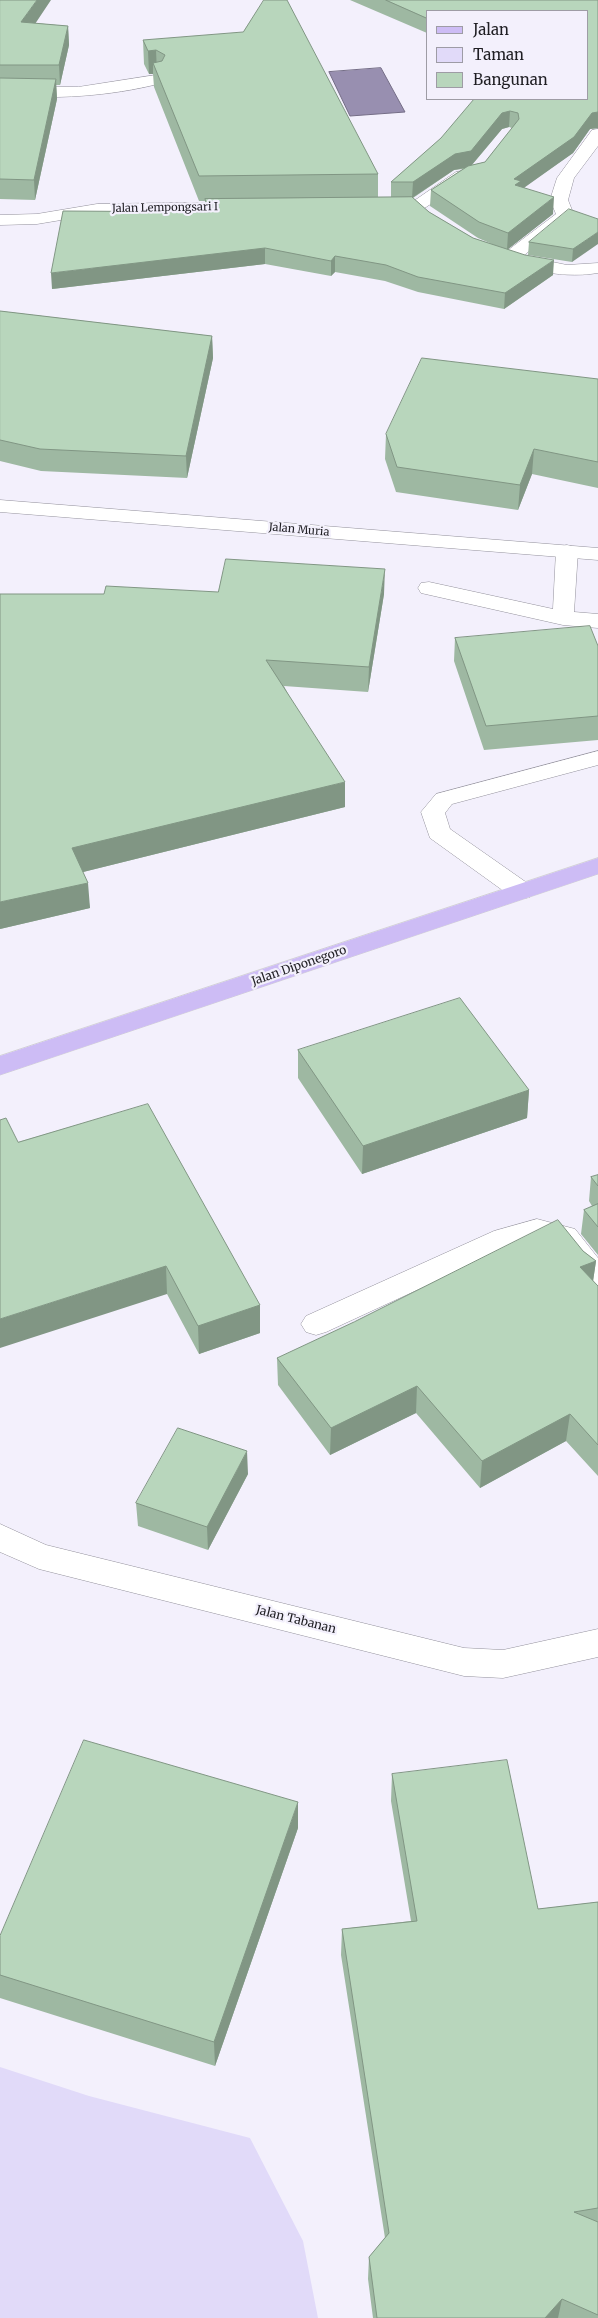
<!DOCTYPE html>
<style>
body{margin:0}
#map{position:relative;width:598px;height:2318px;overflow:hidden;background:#f3f0fc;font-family:Merriweather,serif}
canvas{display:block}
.legend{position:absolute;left:426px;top:10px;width:162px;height:90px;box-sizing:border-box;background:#f3f0fc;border:1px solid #9e9ca5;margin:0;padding:6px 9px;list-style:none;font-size:15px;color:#1f1e23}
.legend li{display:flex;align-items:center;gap:10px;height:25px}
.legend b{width:25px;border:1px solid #9e9ca5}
</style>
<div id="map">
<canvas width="598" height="2318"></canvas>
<ul class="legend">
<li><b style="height:6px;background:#cdbcf5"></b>Jalan</li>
<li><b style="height:14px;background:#e1daf9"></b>Taman</li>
<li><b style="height:14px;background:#b8d6bc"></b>Bangunan</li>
</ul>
</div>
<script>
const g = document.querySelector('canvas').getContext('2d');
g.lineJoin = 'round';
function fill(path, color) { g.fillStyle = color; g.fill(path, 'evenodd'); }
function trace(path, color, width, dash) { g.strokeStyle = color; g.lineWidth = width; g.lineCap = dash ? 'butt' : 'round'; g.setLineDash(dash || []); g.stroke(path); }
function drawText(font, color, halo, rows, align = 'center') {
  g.font = font + ' Merriweather,serif'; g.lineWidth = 4.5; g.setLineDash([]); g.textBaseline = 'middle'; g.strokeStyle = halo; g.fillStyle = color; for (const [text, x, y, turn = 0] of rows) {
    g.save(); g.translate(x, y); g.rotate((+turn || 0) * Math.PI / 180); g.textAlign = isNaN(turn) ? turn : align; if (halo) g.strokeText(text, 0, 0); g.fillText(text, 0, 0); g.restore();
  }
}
fill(new Path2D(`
 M0 2067 89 2096 250 2138 303 2241 318 2318H0Z`), '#e1daf9');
const water = new Path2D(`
 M381 68 405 112 350 116 329 72Z`);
fill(water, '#988fb0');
trace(water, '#746d86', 1);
const service = new Path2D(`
 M567 545 574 547 578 551 574 612 598 614V628L563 625 421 593 418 588 421 583 429 582 553 609 556 551 560 547Z
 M598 751V765L452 804 445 813 450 829 530 885 533 891 530 897 521 899 512 897 430 838 421 812 436 794Z
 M537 1219 575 1229 598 1258V1289C572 1281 566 1236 535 1240 528 1241 520 1244 512 1246L326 1332 316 1335 306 1332 301 1324 306 1316 494 1231Z`);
const minor = new Path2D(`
 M156 75 162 77 164 80 162 83C108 97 55 99 0 96V86L78 87Z
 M598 129V146L574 178 568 200 574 215 523 256 567 265 598 263V273C556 280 517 266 477 254L474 250 477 246 483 245 507 251 556 214 550 200 557 178 592 130Z
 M462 171 468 172 471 176 468 180 423 209H411L408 205 456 172Z
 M243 202 249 203 252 207 249 211 97 214 37 224 0 225V215L37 214 97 204Z
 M0 500 598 548V560L0 512Z
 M0 1524 46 1545 464 1648 503 1650 598 1629V1657L503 1678 464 1676 39 1569 0 1552Z`);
const primary = new Path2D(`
 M598 858V874L0 1075V1056Z`);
trace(service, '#93919c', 1);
trace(minor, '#93919c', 1);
trace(primary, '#d2d2d3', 1);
fill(service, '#fff');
fill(minor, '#fff');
fill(primary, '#cdbcf5');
fill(new Path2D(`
 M0 0 35 23 68 26 69 45 60 85H56L57 99 35 200 0 199Z
 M350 0H598V128L590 129 573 153 524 187 553 214 508 249 553 275 504 309 418 292 385 281 335 272 331 276 265 264 52 289 205 212V201H199L154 87 153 74H149L144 64 143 40 378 174V197H391V182L587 11H427V33ZM509 127 512 128 485 162 472 165 502 129ZM463 169 431 190 430 206 478 238 492 244 473 238 429 212 413 198 454 170Z
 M598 219 572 262 528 255 529 242Z
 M0 311 212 336 213 358 187 478 41 471 0 461Z
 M598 379V488L532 474 518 510 396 492 385 459 386 434Z
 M218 592 384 594 368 692 284 686 345 807 83 872 90 908 0 929 104 594Z
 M455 638 598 646V740L484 750 454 661Z
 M298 1050 529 1090 527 1118 362 1174 298 1078Z
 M18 1142 260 1305V1333L199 1354 167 1294Z
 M598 1175V1255L581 1234 584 1210 592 1206 589 1201 591 1177Z
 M583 1251 596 1261 593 1281 598 1286V1476L566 1441 480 1488 416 1413 330 1455 278 1385 277 1358Z
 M248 1474 208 1550 138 1526 136 1503Z
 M392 1774 538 1909 598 1902V2318H373L368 2279 369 2257 385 2238 341 1955 342 1929 411 1921 391 1801Z
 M298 1828 215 2066 0 1998V1936Z`), '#9eb8a2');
fill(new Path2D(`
 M37 0H51L23 42 21 22Z
 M68 26 69 45 60 85 59 65Z
 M156 50 157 73 153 63V74H149L148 51Z
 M56 79 57 99 35 200 34 180Z
 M510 111 509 127 502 129 470 167 454 170 412 198 413 182 502 113Z
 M598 112V128L590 129 573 153 521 190 514 201V179L592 113Z
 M554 197 553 214 507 250 508 233Z
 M598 232V244L572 262 573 249Z
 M265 248V264L52 289 51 273Z
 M335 256V272L331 276V261Z
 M554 260 553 275 504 309 505 293Z
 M212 336 213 358 187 478 186 456Z
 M534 449 532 474 518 510 520 485Z
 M385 569 384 594 368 692 369 667Z
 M345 782V807L75 874 72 848Z
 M88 883 90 908 0 929V902Z
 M529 1090 527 1118 362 1174 363 1146Z
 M596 1261 592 1288 580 1267Z
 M166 1266 167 1294 0 1348V1319Z
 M260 1305V1333L199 1354 198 1326Z
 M417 1386 416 1413 330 1455 331 1428Z
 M570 1414 566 1441 480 1488 482 1461Z
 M247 1451 248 1474 208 1550 207 1527Z
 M298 1802V1828L215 2066 214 2042Z
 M562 2299 558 2318H545Z`), '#819684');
const building = new Path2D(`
 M0 0H37L21 22 68 26 59 65H0Z
 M264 0H287L378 174 199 176 153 63 162 61 165 55 156 50 148 51 143 40 243 32Z
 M386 0H598V112L592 113 574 137 514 179 521 181 515 185 554 197 508 233 479 222 431 190 468 166 485 162 519 119 518 113 510 111 502 113 471 151 455 154 413 182H391L441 138 474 99H587V11H427V18Z
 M0 78 56 79 34 180 0 179Z
 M412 197 429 212 473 238 525 255 554 260 505 293 418 277 386 265 335 256 331 261 265 248 51 273 63 211 210 212 205 199Z
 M569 209 598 219V232L573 249 529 242Z
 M0 311 212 336 186 456 40 449 0 440Z
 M422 358 598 379V462L534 449 520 485 397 467 386 434Z
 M226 559 385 569 369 667 266 660 345 782 72 848 88 883 0 902V594H104L106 586 218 592Z
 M590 626 598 646V716L486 726 455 638Z
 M460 998 529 1090 363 1146 298 1050Z
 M148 1104 260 1305 198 1326 166 1266 0 1319V1120L6 1118 18 1142Z
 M598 1175V1186L591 1177Z
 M598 1204V1227L584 1210Z
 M558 1220 583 1251 596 1261 580 1267 598 1286V1445L570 1414 482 1461 417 1386 331 1428 277 1358 354 1322Z
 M178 1428 247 1451 207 1527 136 1503Z
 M84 1740 298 1802 214 2042 0 1975V1936Z
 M507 1760 538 1909 598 1902V2208L574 2212 598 2222V2315L562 2299 545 2318H377L369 2257 389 2233 342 1929 417 1921 392 1774Z`);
fill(building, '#b8d6bc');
trace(building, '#819684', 1);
drawText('11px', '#1f1e23', '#f3f0fc', [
 ["Jalan Lempongsari I",165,208,-1],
 ["Jalan Muria",299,530,5]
]);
drawText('12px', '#1f1e23', '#f3f0fc', [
 ["Jalan Diponegoro",299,966,-19],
 ["Jalan Tabanan",296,1620,14]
]);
</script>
